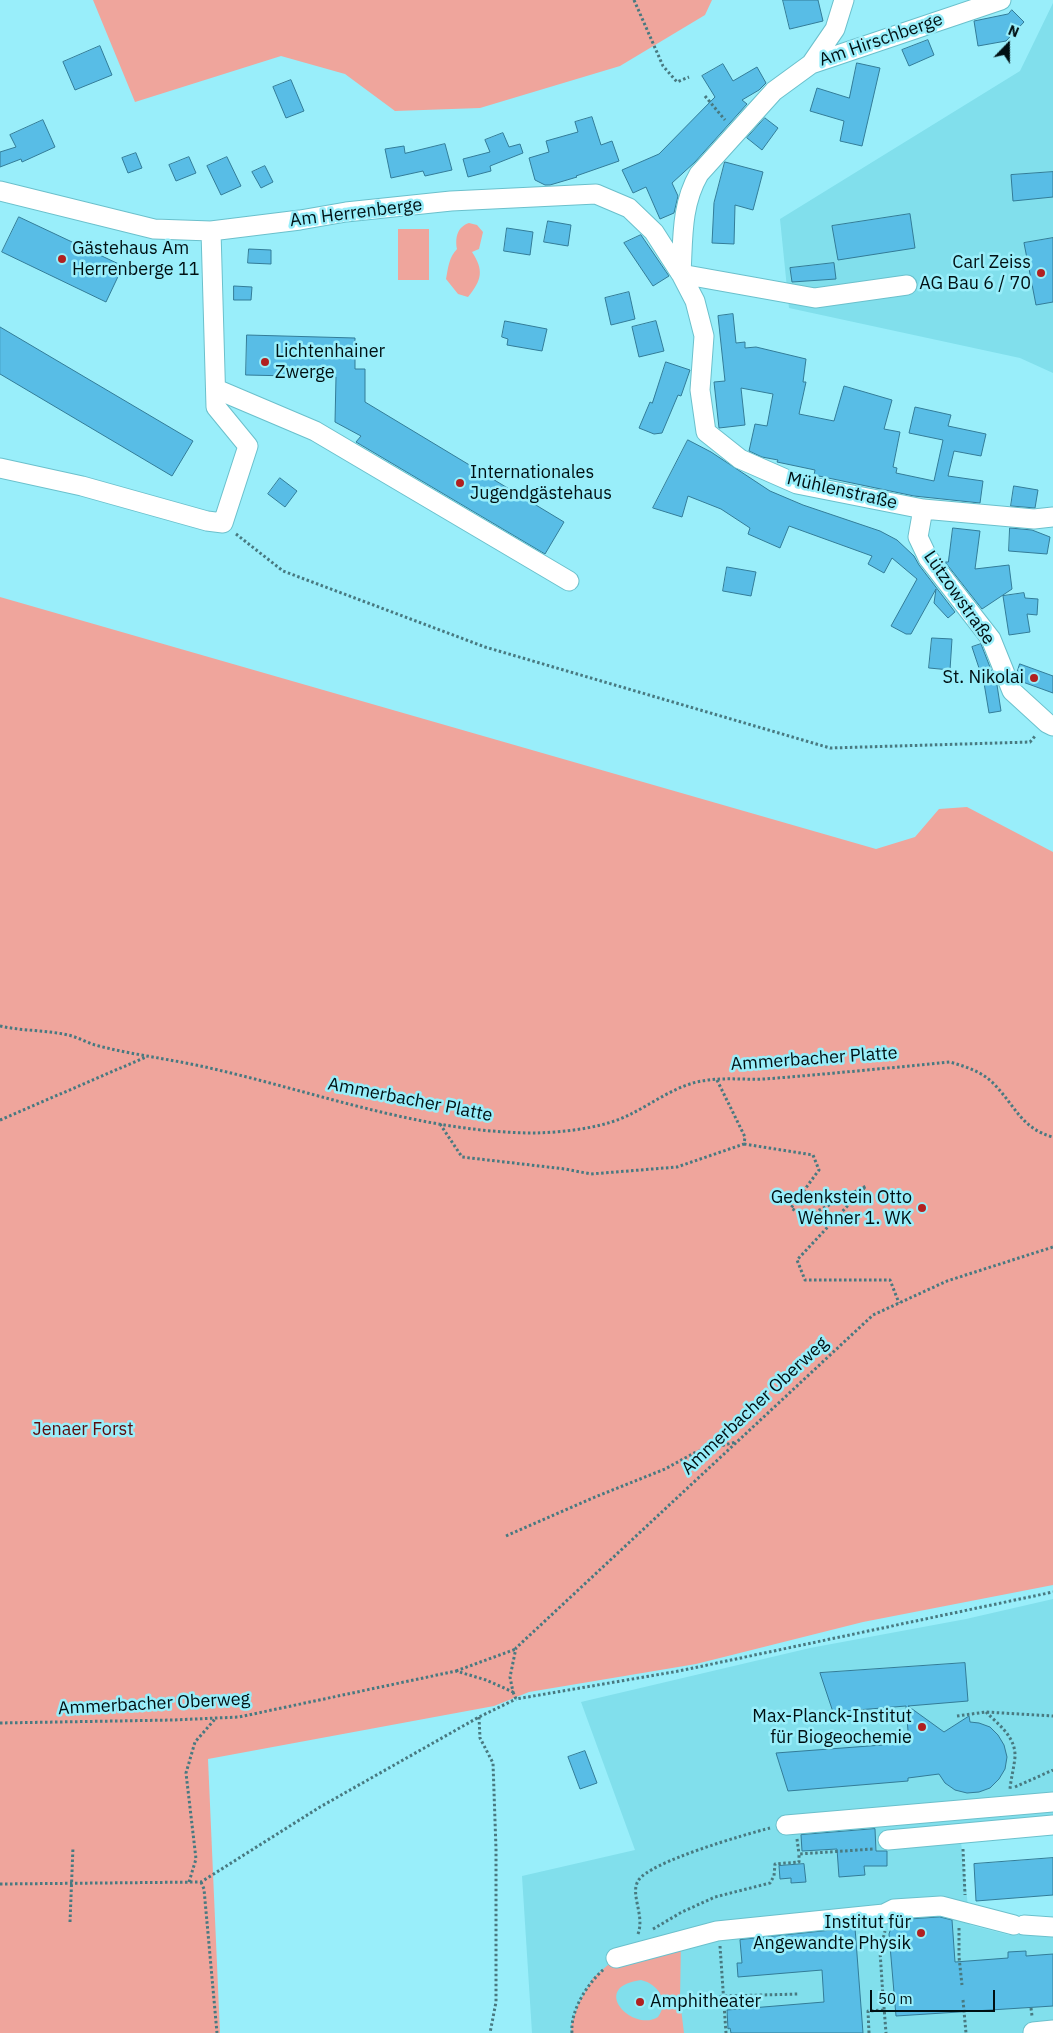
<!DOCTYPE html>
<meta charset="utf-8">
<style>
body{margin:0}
#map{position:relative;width:1053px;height:2033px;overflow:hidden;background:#99eefa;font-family:"IBM Plex Sans",sans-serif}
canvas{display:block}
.north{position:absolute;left:983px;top:20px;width:50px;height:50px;-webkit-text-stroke:4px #99eefa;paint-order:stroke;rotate:22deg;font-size:14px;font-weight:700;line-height:20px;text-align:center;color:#001013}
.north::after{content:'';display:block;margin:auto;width:18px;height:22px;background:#001013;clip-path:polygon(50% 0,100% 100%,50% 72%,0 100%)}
.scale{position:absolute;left:870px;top:1990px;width:125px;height:22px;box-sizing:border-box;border:2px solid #001013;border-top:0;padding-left:6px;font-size:15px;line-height:18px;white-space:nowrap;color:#001013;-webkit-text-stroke:4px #99eefa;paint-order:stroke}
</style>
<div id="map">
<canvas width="1053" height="2033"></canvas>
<div class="north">N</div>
<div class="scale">50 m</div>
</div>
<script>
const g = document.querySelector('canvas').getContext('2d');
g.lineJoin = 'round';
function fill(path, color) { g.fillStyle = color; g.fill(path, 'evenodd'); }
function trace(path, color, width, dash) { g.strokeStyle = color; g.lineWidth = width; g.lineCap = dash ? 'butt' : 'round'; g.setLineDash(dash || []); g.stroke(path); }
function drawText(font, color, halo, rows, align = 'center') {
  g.font = font + ' "IBM Plex Sans",sans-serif'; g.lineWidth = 5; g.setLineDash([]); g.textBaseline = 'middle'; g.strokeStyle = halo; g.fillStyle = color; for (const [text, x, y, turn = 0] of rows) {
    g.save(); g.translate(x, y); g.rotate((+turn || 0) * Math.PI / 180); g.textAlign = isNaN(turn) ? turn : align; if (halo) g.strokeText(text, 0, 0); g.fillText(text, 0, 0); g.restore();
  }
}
fill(new Path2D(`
 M1053 3V373L1020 358 789 308 780 219 1020 71Z
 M1053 1599V1835L961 1842 970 1925 1009 1935 1053 1932V2033H532L522 1876 635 1850 581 1702 810 1648 966 1619Z`), '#81dfec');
fill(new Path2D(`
 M93 0H712L705 15 620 66 480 108 395 111 345 74 281 56 135 102Z
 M469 223 477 225 483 232 479 249 472 252C484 270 482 280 468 297L458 294 446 279C448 268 449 257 457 249 455 238 457 227 469 223Z
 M398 229H429V280H398Z
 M0 597 876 849 915 837 939 809 967 807 1053 852V1585L863 1622 696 1664 529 1692 494 1706 208 1759 220 2033H0Z
 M681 1940 680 2001 684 2033H572L571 2026 579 2003 593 1978 616 1958ZM641 1980C658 1984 670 2001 658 2017 633 2033 588 1987 641 1980Z`), '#efa59c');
const building = new Path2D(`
 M783 0H818L823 21 790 29Z
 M1012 10 1024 22 1006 41 978 46 974 21 1008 14Z
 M928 40 934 55 909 66 902 50Z
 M100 46 112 75 75 90 63 62Z
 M857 63 880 68 862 146 840 141 844 121 810 111 817 88 849 98Z
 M723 64 733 81 757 67 766 83 759 90 742 100 747 104 695 162 672 183 678 196 674 213 660 219 646 187 633 193 622 170 659 154 715 97 702 76Z
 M291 80 304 111 286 118 273 87Z
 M592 117 601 145 612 141 619 161 576 176 577 177 550 185H545L535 180 529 158 549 152 546 141 578 132 575 122Z
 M765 118 778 128 762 150 747 138Z
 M43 120 55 147 22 162 21 159 0 167V152L16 147 10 135Z
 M503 133 509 147 520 144 523 153 490 166 491 171 468 177 463 159 490 152 485 140Z
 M445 144 452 170 425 176 423 171 391 178 385 149 404 146 405 153Z
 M136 153 142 168 128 173 122 158Z
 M189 157 196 173 176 181 169 165Z
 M227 157 241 186 221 195 207 166Z
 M725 162 763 172 753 210 735 205 734 244 712 243 714 203Z
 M265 166 273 182 261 188 252 172Z
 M1053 172V197L1013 201 1011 175Z
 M910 214 915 248 838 260 832 226Z
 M19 217 123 266 106 302 2 252Z
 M548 221 571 225 568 246 544 242Z
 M507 228 533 232 530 255 504 251Z
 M641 235 669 276 653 286 624 243Z
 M1053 238V302L1036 305 1024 243Z
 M249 249 271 250V264L248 263Z
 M834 263 836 279 792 282 790 268Z
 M234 286 252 287 251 300H234Z
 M629 292 635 319 611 325 605 298Z
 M733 314 736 343 745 342V348L756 347 806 359 803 382H806L799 414 834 421 844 386 892 400 884 429 900 432 893 467 897 468 896 473 934 481 943 440 909 433 915 407 951 415 948 426 986 434 981 456 954 451 948 476 983 481 980 503 914 496 814 475 815 470 777 462 778 460 762 457 749 451 755 424 767 426 773 394 741 388 745 425 719 428 714 382 725 381 718 316Z
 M505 321 547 329 542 351 507 345 508 339 502 337Z
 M656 321 664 351 639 357 632 327Z
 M0 327 193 441 172 476 0 374Z
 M247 335 355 338V369H365V402L564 522 545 554 356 442 361 436 335 422 336 377 246 375Z
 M666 362 690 370 681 396 678 395 662 433 654 434 639 428 650 402 652 403Z
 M688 440 711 452 770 491 803 505 880 531 897 540 914 556 919 565 955 612 948 618 934 603 936 589 911 634H906L891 626 917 579 892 558 884 573 868 564 872 556 789 526 780 548 748 534 750 528 721 509 688 496 682 517 653 508Z
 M280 478 297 491 285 507 268 494Z
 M1014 486 1038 490 1035 508 1011 506Z
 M953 528 980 531 975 569 1009 565 1012 589 982 609 945 562H948Z
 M1010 528 1032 530 1050 537 1047 554 1009 551Z
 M727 567 756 572 751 596 723 591Z
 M1024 593 1025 598 1038 599 1037 615 1027 614 1030 632 1009 635 1003 596Z
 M932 638 952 639 950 670 929 668Z
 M981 644 997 685 1001 711 989 713 984 683 972 647Z
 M1020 664 1053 676V693L1020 681 1017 673Z
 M965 1663 968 1701 908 1706 944 1732 969 1716 970 1722 979 1723 990 1727 998 1735 1004 1745 1007 1757 1005 1769 999 1779 990 1788 979 1792 967 1793 955 1790 945 1783 939 1774 908 1778V1781L788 1791 776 1753 909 1743 906 1706 833 1712 820 1673Z
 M585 1751 597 1783 580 1789 568 1757Z
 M875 1829 876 1851H887V1866H864L865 1875 839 1877 837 1849 802 1851 801 1835Z
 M1053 1858V1895L976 1901 974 1864Z
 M804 1864 806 1882 791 1883V1878L780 1879 779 1866Z
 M940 1917 952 1920 955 1962 1008 1958V1952L1026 1951V1956L1053 1954V2006L896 2016 889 1934 893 1922 897 1920Z
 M855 1928 863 2033H731L730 2028 728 2029 727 2010 824 2002 822 1970 738 1977 737 1963H742L740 1940Z`);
fill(building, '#58bde6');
trace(building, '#337c98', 1);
const minor = new Path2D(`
 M811 64 835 29 844 0
 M0 191 154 229 211 231 300 220 346 212 451 201 596 194 629 208 654 232 681 274 695 301 704 336 700 390 706 432 740 459 797 484 923 509 1034 519 1053 517
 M681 274C683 239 681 205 699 174L774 91 811 64 1001 0
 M681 274 815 298 907 285
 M216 389 315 431 569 581
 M0 468 82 486 207 521 223 523 248 446 216 407 211 231
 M923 509 918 537 928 558 991 639 1012 691 1047 723 1053 726
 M786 1825 1053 1802
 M888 1840 1053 1825
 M1024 1925 1053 1927
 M616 1958 717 1931 884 1914 894 1909 941 1906 1014 1925
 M1033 2032 1053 2030`);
trace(minor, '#6bc0cc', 21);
trace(new Path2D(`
 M634 0 663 66 677 82 689 77
 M705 96 725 120
 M236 534 283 571 485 647 830 748 1030 742 1036 735
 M0 1026C22 1031 46 1030 68 1035 77 1037 86 1042 95 1045 129 1054 162 1058 196 1065 309 1089 419 1133 536 1133 566 1132 604 1128 631 1114 653 1103 677 1085 702 1081 723 1077 744 1080 765 1079 827 1074 889 1068 950 1062 967 1067 983 1072 995 1085 1015 1106 1022 1129 1053 1137
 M0 1120 146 1057
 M440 1124 462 1157 565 1169 591 1174 677 1167 744 1144 745 1137 717 1080
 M744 1144 813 1155 819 1170 791 1208 806 1217 866 1186 797 1260 805 1280H890L899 1303
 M506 1536 595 1497 665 1469 696 1452 736 1442
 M456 1671 516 1649
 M513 1692 516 1699 679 1671 1053 1592
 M986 1712C998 1724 1016 1737 1015 1757 1014 1768 1011 1778 1010 1789
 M957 1716 986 1712 1053 1716
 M479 1717 480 1738 493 1763 496 1849V2002L490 2033
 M0 1723 173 1720 239 1717 456 1671 486 1680 513 1692 510 1677 516 1648 873 1315 947 1281 1053 1247
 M1015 1787 1053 1770
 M797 1839 799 1854
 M963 1849 965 1895
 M189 1882 196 1859 186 1773 195 1742 216 1718
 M201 1882 204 1889 217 2033
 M0 1884 201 1882 320 1807 479 1717 516 1699
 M70 1922 73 1847
 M959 1928V1957L962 1985
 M653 1929 682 1912 715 1897 770 1883 774 1876 775 1864 799 1862V1854L873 1849
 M638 1934C645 1915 630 1895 638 1881 648 1862 747 1834 770 1828
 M720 1946 726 2033
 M883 1997 880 1951 885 1931
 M963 2000 966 2033
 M680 2001 725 1996 799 1994
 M884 2007 886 2033
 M1031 2008 1032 2016
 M572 2033C570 2010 588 1983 604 1969
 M869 2033 868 2011 884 2010`), '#487980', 3, [2.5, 2.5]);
trace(minor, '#fff', 19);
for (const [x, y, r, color] of [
 [62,259,5,"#b12020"],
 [1041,273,5,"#b12020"],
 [265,362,5,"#b12020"],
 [460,483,5,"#b12020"],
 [1034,678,5,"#b12020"],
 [922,1208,5,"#b12020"],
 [922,1727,5,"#b12020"],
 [921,1933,5,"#b12020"],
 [640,2002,5,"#b12020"]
]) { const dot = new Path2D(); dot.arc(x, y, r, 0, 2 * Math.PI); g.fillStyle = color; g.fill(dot); trace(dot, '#99eefa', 2); }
drawText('18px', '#001013', '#99eefa', [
 ["Am Hirschberge",881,40,-19],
 ["Am Herrenberge",356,213,-7],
 ["Mühlenstraße",842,491,13],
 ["Lützowstraße",959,598,55],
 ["Ammerbacher Platte",814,1059,-4],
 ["Ammerbacher Platte",410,1100,11],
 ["Ammerbacher Oberweg",755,1406,-43],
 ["Ammerbacher Oberweg",154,1704,-3]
]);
drawText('18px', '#001013', '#99eefa', [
 ["Gästehaus Am",72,249,"left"],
 ["Herrenberge 11",72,270,"left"],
 ["Carl Zeiss",1031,263],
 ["AG Bau 6 / 70",1031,284],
 ["Lichtenhainer",275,352,"left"],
 ["Zwerge",275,373,"left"],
 ["Internationales",470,473,"left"],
 ["Jugendgästehaus",470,494,"left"],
 ["St. Nikolai",1024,678],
 ["Gedenkstein Otto",912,1198],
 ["Wehner 1. WK",912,1219],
 ["Max-Planck-Institut",912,1717],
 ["für Biogeochemie",912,1738],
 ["Institut für",911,1923],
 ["Angewandte Physik",911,1944],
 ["Amphitheater",650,2002,"left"]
], 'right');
drawText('18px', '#5c0c0c', '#99eefa', [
 ["Jenaer Forst",83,1430]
]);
</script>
